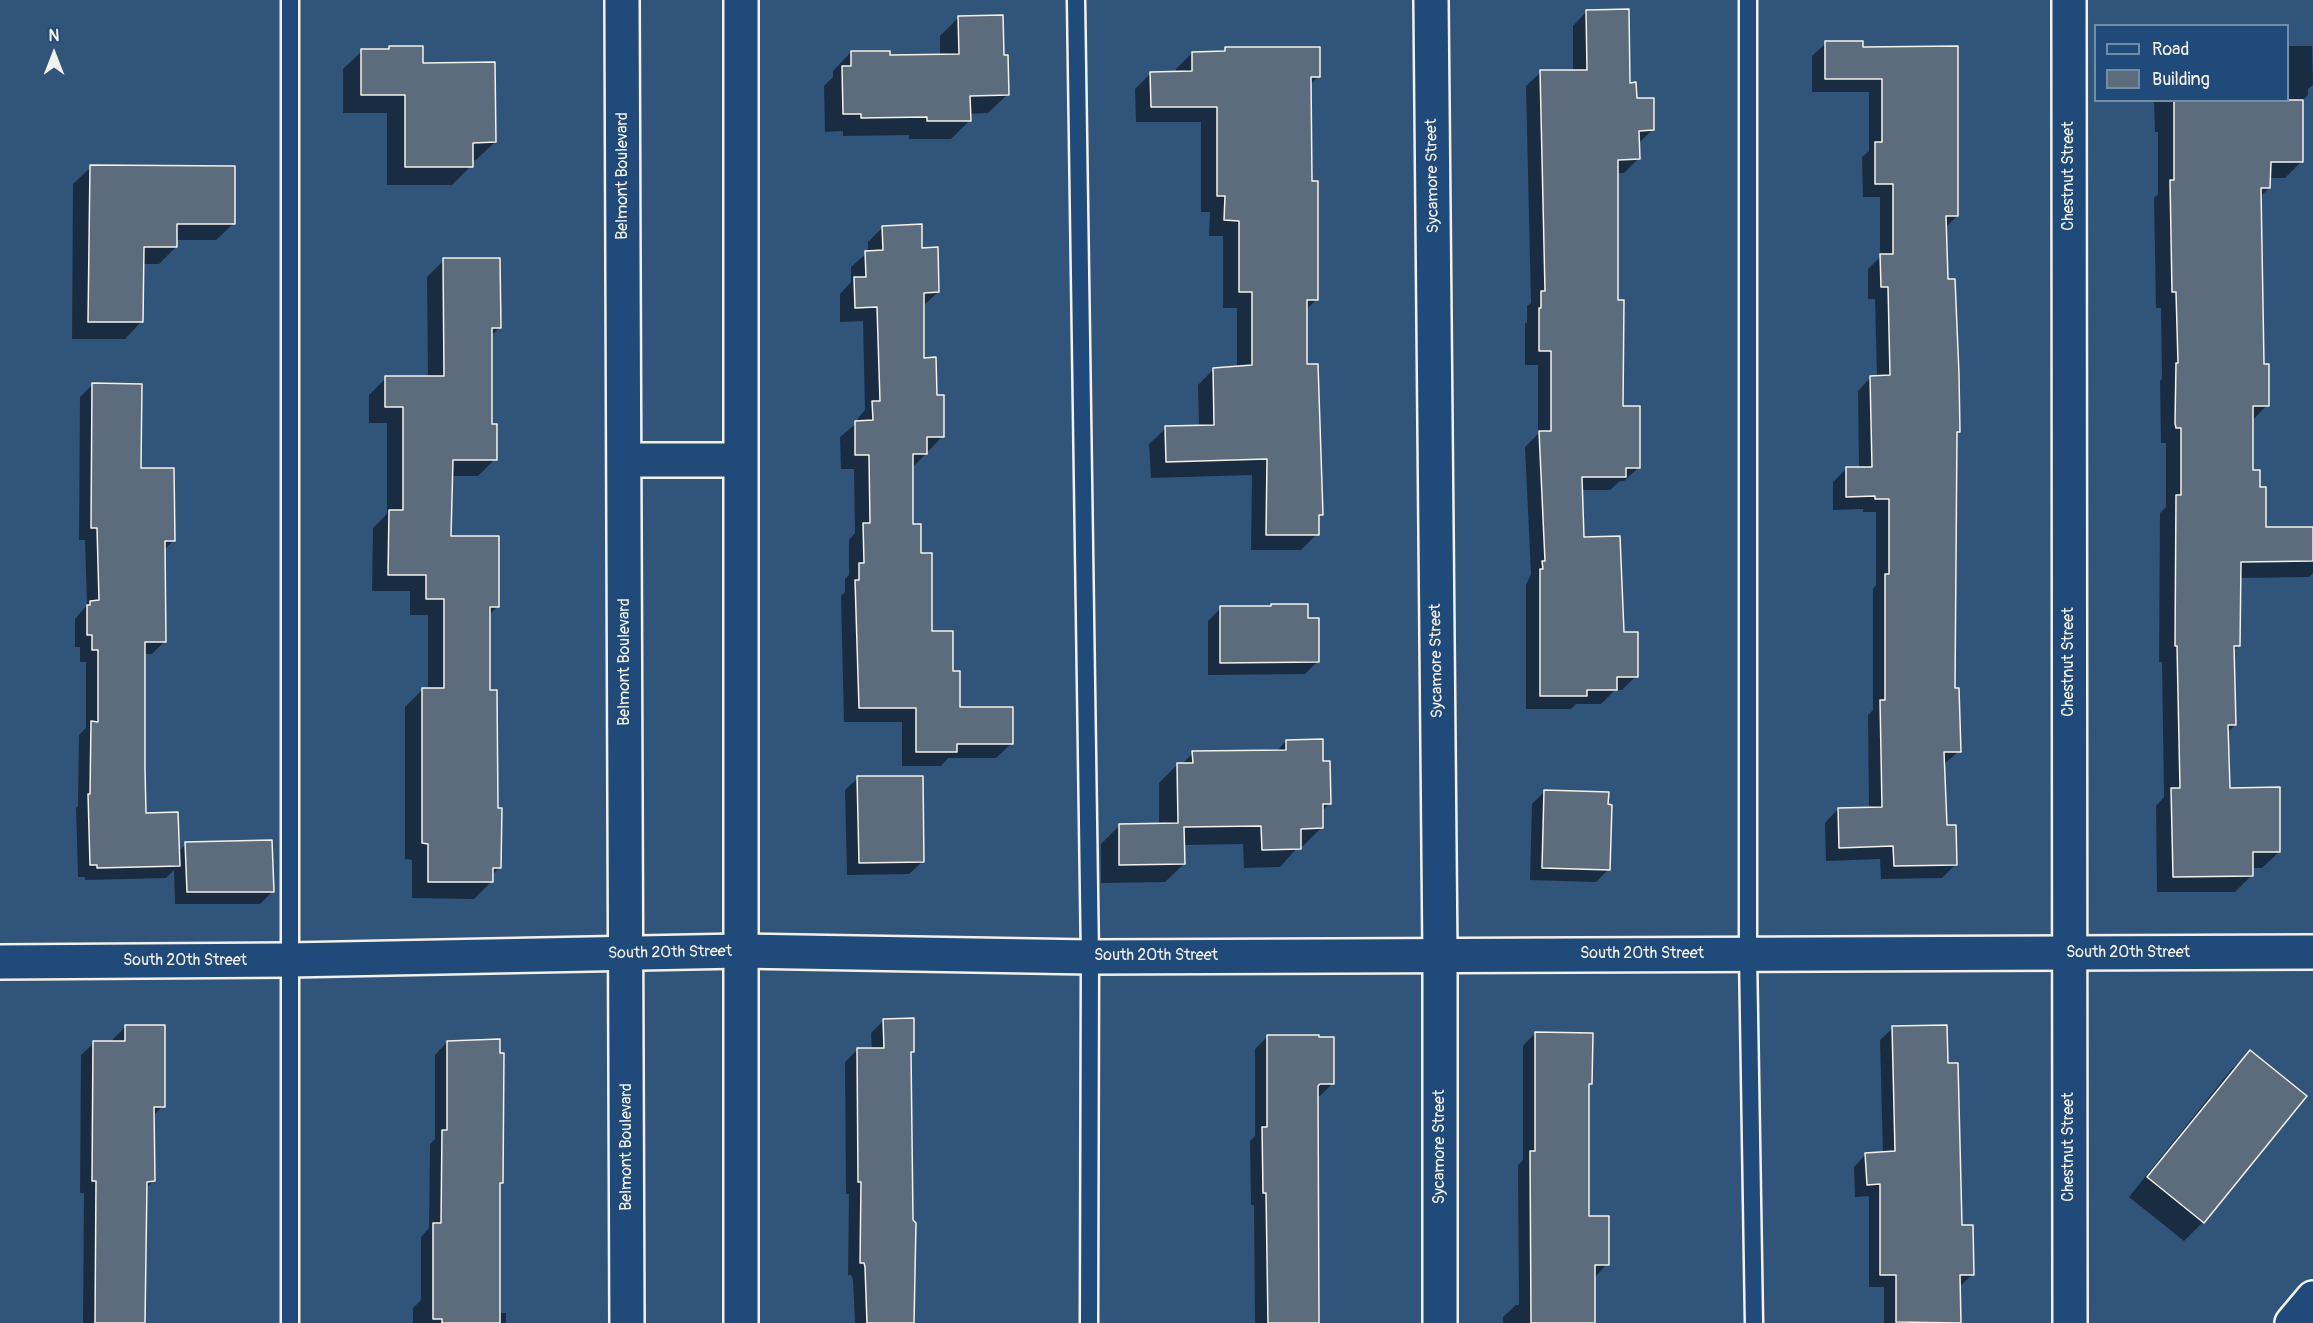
<!DOCTYPE html>
<style>
body{margin:0}
#map{position:relative;width:2313px;height:1323px;overflow:hidden;background:#31547b;font-family:Pangolin,sans-serif}
canvas{display:block}
.legend{position:absolute;left:2094px;top:24px;width:195px;height:78px;box-sizing:border-box;background:#1f4a7a;border:2px solid #748da6;margin:0;padding:8px 10px;list-style:none;font-size:18px;color:#f4f1e8}
.legend li{display:flex;align-items:center;gap:12px;height:30px}
.legend b{width:30px;border:2px solid #748da6}
.north{position:absolute;left:24px;top:24px;width:60px;height:60px;-webkit-text-stroke:4px #1f4a7a;paint-order:stroke;rotate:0deg;font-size:16px;font-weight:700;line-height:24px;text-align:center;color:#f4f1e8}
.north::after{content:'';display:block;margin:auto;width:21px;height:27px;background:#f4f1e8;clip-path:polygon(50% 0,100% 100%,50% 72%,0 100%)}
</style>
<div id="map">
<canvas width="2313" height="1323"></canvas>
<ul class="legend">
<li><b style="height:8px;background:#1f4a7a"></b>Road</li>
<li><b style="height:16px;background:#5c6c7c"></b>Building</li>
</ul>
<div class="north">N</div>
</div>
<script>
const g = document.querySelector('canvas').getContext('2d');
g.lineJoin = 'round';
function fill(path, color) { g.fillStyle = color; g.fill(path, 'evenodd'); }
function trace(path, color, width, dash) { g.strokeStyle = color; g.lineWidth = width; g.lineCap = dash ? 'butt' : 'round'; g.setLineDash(dash || []); g.stroke(path); }
function drawText(font, color, halo, rows, align = 'center') {
  g.font = font + ' Pangolin,sans-serif'; g.lineWidth = 4.5; g.setLineDash([]); g.textBaseline = 'middle'; g.strokeStyle = halo; g.fillStyle = color; for (const [text, x, y, turn = 0] of rows) {
    g.save(); g.translate(x, y); g.rotate((+turn || 0) * Math.PI / 180); g.textAlign = isNaN(turn) ? turn : align; if (halo) g.strokeText(text, 0, 0); g.fillText(text, 0, 0); g.restore();
  }
}
fill(new Path2D(`
 M1587 11 1653 129 1638 144V159L1624 173H1617V301L1622 408 1639 467 1624 481H1620L1610 490H1581L1583 539 1623 634 1636 676 1622 690H1615L1601 704H1576L1571 709H1526V585L1531 574 1525 447 1538 434V365H1525V324L1527 322V306L1531 303 1526 86 1541 72 1573 71V26Z
 M959 17 1007 95 988 113 969 114V121L951 139H909V135L843 136V131L825 132 824 86 833 77V71L851 52 889 56H940V36Z
 M1826 43 1861 48H1957V216L1945 228 1946 281 1959 432 1956 435 1953 690 1959 751 1943 765 1945 827 1956 864 1942 878 1881 879 1880 859 1826 861 1825 823 1838 809H1869L1868 715 1873 710V589L1876 585V512H1863V509L1833 510V482L1847 468H1859L1858 391 1871 377H1877L1875 299H1868V269L1880 257V197H1863L1862 157 1869 151V92H1812V56Z
 M2288 46H2312L2313 85 2308 89V95L2302 101V161L2285 178H2269V188L2260 197 2262 365 2267 405 2252 421V472L2259 489 2265 529H2313V573L2309 577 2239 578 2238 646 2233 651 2235 725 2227 733 2228 789 2279 852 2262 868H2252V875L2235 892H2157L2156 806 2164 797 2162 662H2159L2160 513 2166 507V443H2161L2160 381 2162 379 2161 308H2156L2154 198 2158 194V132H2155L2154 100H2288Z
 M389 47 422 65 495 142 476 160 471 161V166L452 185H387V113H343V69L362 51 387 50Z
 M1226 49 1319 76 1310 85V183L1317 299 1306 310V366L1321 514 1317 518V534L1301 550H1251L1252 475 1151 478 1149 444 1166 428 1199 427 1198 385 1214 369 1237 368V308H1223V236H1209L1210 212H1201V122H1136L1135 89 1151 73H1176V69L1192 53H1222Z
 M91 167 234 223 216 240H176V247L159 264H143L142 321 125 339H72L73 184Z
 M883 227 921 249 938 292 922 307V359L935 397 943 436 912 468V525L920 555 930 632 952 673 959 709 1011 744 996 758H948L941 766H902V722H844L841 596 845 592V579L849 575V540L855 533 854 469H841L840 437 858 422V418L865 410 863 321 840 322V294L851 282V267L868 252V242Z
 M444 260 500 327 490 337V425L495 459 478 476H451L449 537 497 607 489 615V691L500 867 491 876V882L474 899 412 898V860L405 859V707L422 690H428V615H410V591H372L373 528 387 514V423H369V395L386 378H428L427 277Z
 M93 384 140 470 174 540 164 550 165 641 152 654H144L145 815 178 852 186 844 272 892 260 904H175L174 870 166 878 85 880V877H78L76 808 78 806 79 735 86 728V662H80V647H75V619L87 605 85 540H79L80 397Z
 M1221 608 1306 619 1318 661 1305 674 1208 675V621Z
 M1286 741 1322 763 1329 804 1322 811V827L1303 846H1299L1280 867 1244 868 1243 844 1183 845 1184 864 1165 882 1101 883V844L1119 826 1159 825V783L1178 764H1182L1193 753 1276 752Z
 M858 778 922 862 909 874 847 875 845 790Z
 M1544 792 1609 869 1596 882 1530 880 1532 804Z
 M884 1020 913 1052 909 1055 913 1323H855L853 1280 851 1275H848L849 1194H846L845 1062 857 1050H872L871 1033Z
 M126 1026 163 1106 153 1116 154 1181 145 1189 144 1323H83L84 1193H80L81 1055 94 1043H113V1039Z
 M1893 1028 1947 1064 1961 1227 1972 1275 1959 1287V1323H1884V1287H1869V1196L1855 1197 1854 1167 1866 1154 1883 1153 1880 1040Z
 M1535 1033 1591 1083 1588 1086V1217L1607 1264 1595 1277 1593 1323H1503V1317L1516 1305H1519L1518 1165 1523 1160V1046Z
 M1268 1036 1332 1084 1320 1096H1317L1318 1323H1255L1254 1205H1251L1250 1141 1255 1136V1049Z
 M447 1042 501 1183 499 1185V1313H506V1323H413V1308L421 1300V1237L429 1228 430 1144 435 1139V1055Z
 M2250 1052 2305 1096 2203 1222 2184 1241 2129 1197 2231 1070Z`), '#0007');
const building = new Path2D(`
 M1629 9 1630 83 1636 82 1637 98H1654V130L1639 131 1640 159 1618 160V300H1624L1623 406H1640V468H1626V477H1582L1584 537 1620 536 1624 632H1638V677H1617V690H1587V696H1540V569H1543L1542 561H1545L1539 431H1551V351H1539V308H1541V291H1545L1540 70H1587L1586 10Z
 M1003 15 1004 55H1008L1009 95 970 96 971 121H927V117L861 118V114H843L842 66H851V51H890V55L959 54 958 16Z
 M1825 41H1863V47L1958 46V216H1946L1948 279H1955L1959 374 1960 432H1957L1955 688H1959L1961 752H1944L1947 825H1956L1957 865 1894 866 1893 846 1839 848 1838 808 1882 807 1880 700H1885V574H1889V499H1875V496L1846 497V467H1872L1870 376 1890 375 1888 287H1881L1880 254H1893V184H1875V142H1882V79H1825Z
 M389 46H423V63L495 62 496 142 473 143V167H405V95H361V49H389Z
 M1225 47H1320V77H1311L1312 181H1318V300H1307V364H1318L1323 515H1319V535H1266L1267 459 1166 462 1165 426 1214 425 1213 368 1252 365V292H1239V221L1224 220 1225 196H1217V107H1151L1150 72 1192 71V52L1225 51Z
 M2174 100H2303V162H2271L2270 188H2261L2264 364H2269V406H2253V470H2260V487H2266V527H2313V561L2241 562 2240 646H2234L2236 725H2228L2230 788 2280 787V852H2253V876L2173 877 2171 788H2180L2177 646H2175L2176 495H2181V428H2176L2175 423 2176 363H2178L2176 292H2172L2170 180H2174Z
 M90 165 235 166V224H177V247H144L143 322H88Z
 M922 224V248L938 247 939 292 924 293V358L936 357 937 395H944V437H927V454H913V524H921V553H932V631H953V671H960V707H1013V744H957V752H916V708H859L855 580H859V563H864L863 523H870L869 455H855V421L873 420 872 401H880L877 307 855 308 854 277H866L865 251 883 250 882 226Z
 M443 258H500L501 328H492V424H497V460H453L451 536H499V607H490V690H497L498 808H502L501 868H493V882H428V844L422 843V688H444V599H426V575H388L389 510H403V407H385V376H444Z
 M92 383 142 384 141 468H174L175 541H165L166 642H145V769L146 813 178 812 180 866 97 868V865H90L88 794H90L91 721 98 722V650H92V635H87V605H90V601L99 600 97 528H91Z
 M1271 604H1308V618H1319V662L1220 663V606H1271Z
 M1323 739V761H1330L1331 804H1323V828L1301 829V849L1262 850 1261 826 1184 827 1185 864 1119 865V824L1178 823 1177 763H1193L1192 751 1286 750V740Z
 M857 776H923L924 862 859 863Z
 M1544 790 1609 792 1608 804 1612 805 1610 870 1542 868Z
 M272 840 274 892H187L185 842Z
 M914 1018V1052H911L913 1220 916 1223 914 1323H867L865 1267 864 1263H860L861 1182H858L857 1048H884L883 1019Z
 M125 1025H165V1107H154L155 1181 147 1182 145 1323H95L96 1181H92L93 1041H125Z
 M1947 1025 1948 1063H1958L1962 1225H1973L1974 1275H1960L1961 1323 1896 1322V1275H1880V1184L1867 1185 1865 1153 1895 1151 1892 1026Z
 M1535 1032 1593 1033 1592 1084H1589V1216H1609V1265H1595V1323H1531L1530 1151H1535Z
 M1267 1035H1319V1037H1334V1084H1320L1318 1086 1319 1323H1268L1266 1193H1263L1262 1127H1267Z
 M500 1039V1053H504L503 1183H500V1323H442V1319H433V1223H441L442 1130H447V1041Z
 M2250 1050 2307 1096 2204 1223 2147 1177Z`);
fill(building, '#5c6c7c');
trace(building, '#f4f1e8', 1.5);
const service = new Path2D(`
 M290 0V1323
 M1076 0 1090 957 1089 1323
 M1748 0V953L1754 1323`);
const minor = new Path2D(`
 M622 0 627 1323
 M1431 0 1440 955V1323
 M2069 0 2070 1323
 M624 460H741
 M741 1323V0`);
const tertiary = new Path2D(`
 M0 962 290 960 740 951 1090 957 2313 952`);
const primary = new Path2D(`
 M2292 1323 2313 1298`);
trace(service, '#f4f1e8', 21);
trace(minor, '#f4f1e8', 38);
trace(tertiary, '#f4f1e8', 38);
trace(primary, '#f4f1e8', 38);
trace(service, '#1f4a7a', 16);
trace(minor, '#1f4a7a', 33);
trace(tertiary, '#1f4a7a', 33);
trace(primary, '#1f4a7a', 33);
drawText('16px', '#f4f1e8', '#1f4a7a', [
 ["Belmont Boulevard",623,176,-90],
 ["Sycamore Street",1433,176,-91],
 ["Chestnut Street",2069,176,-90],
 ["Sycamore Street",1437,661,-91],
 ["Belmont Boulevard",625,662,-90],
 ["Chestnut Street",2069,662,-90],
 ["South 20th Street",670,953,-1],
 ["South 20th Street",2128,953],
 ["South 20th Street",1642,954],
 ["South 20th Street",1156,956],
 ["South 20th Street",185,961],
 ["Belmont Boulevard",627,1147,-90],
 ["Sycamore Street",1440,1147,-90],
 ["Chestnut Street",2069,1147,-90]
]);
</script>
